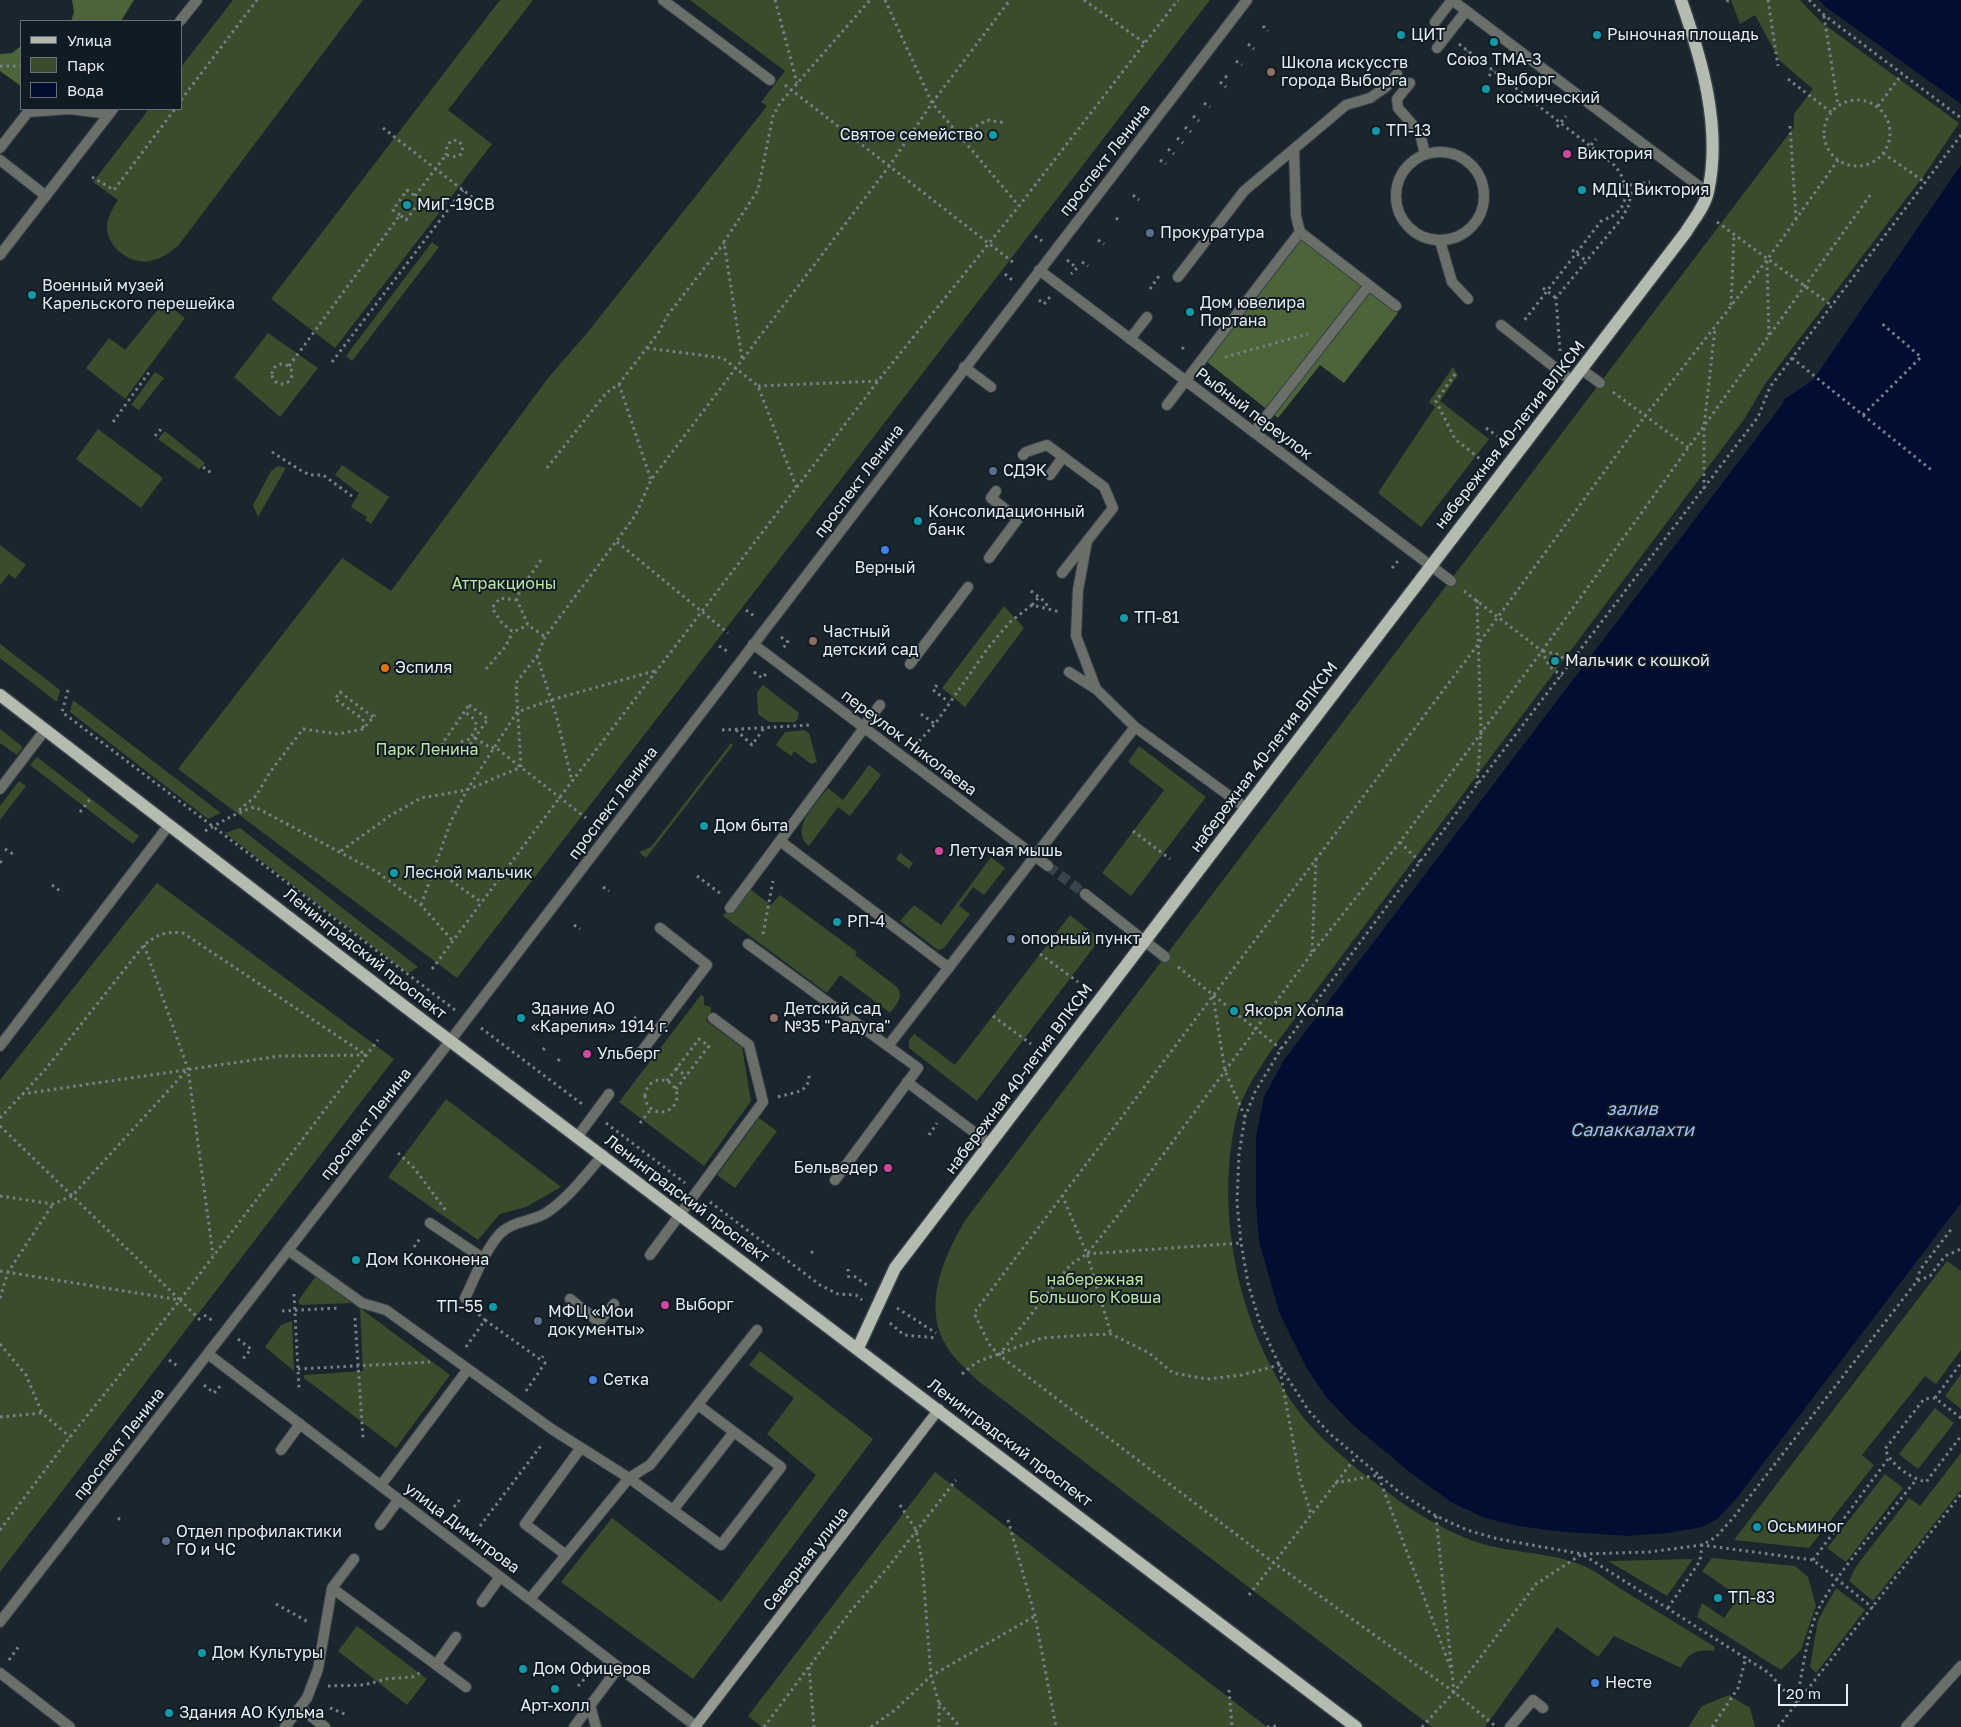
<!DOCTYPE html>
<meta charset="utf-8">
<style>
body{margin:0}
#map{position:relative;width:1961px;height:1727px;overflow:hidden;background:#1a252d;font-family:"Golos Text",sans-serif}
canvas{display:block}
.legend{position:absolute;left:20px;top:20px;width:162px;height:90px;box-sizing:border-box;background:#101b23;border:1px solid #656f76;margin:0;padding:6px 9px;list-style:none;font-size:15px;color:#e5edf2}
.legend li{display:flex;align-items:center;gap:10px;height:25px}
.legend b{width:25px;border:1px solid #656f76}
.scale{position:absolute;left:1778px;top:1684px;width:70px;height:22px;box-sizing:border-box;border:2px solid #e5edf2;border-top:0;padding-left:6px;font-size:15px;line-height:18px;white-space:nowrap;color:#e5edf2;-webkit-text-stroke:4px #101b23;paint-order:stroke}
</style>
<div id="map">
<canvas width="1961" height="1727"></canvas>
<ul class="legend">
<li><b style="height:6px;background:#b4bbaf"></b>Улица</li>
<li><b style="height:14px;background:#394d2c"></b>Парк</li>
<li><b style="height:14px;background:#010d31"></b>Вода</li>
</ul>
<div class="scale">20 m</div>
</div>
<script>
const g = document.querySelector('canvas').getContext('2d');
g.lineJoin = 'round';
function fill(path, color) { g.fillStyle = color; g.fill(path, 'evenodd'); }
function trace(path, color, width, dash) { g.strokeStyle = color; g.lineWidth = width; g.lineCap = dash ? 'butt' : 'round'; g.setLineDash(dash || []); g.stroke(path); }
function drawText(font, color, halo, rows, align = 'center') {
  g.font = font + ' "Golos Text",sans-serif'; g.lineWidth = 4; g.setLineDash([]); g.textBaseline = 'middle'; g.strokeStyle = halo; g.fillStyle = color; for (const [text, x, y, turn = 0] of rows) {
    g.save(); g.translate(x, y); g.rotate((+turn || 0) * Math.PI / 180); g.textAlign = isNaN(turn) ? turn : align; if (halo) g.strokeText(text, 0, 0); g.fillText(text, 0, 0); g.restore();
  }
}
fill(new Path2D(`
 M233 0H363L178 246C169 253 161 259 150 261 130 265 106 247 107 225 108 216 113 208 118 200L93 182 149 109H181V67Z
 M500 0H533L448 110 492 144 335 348 271 299Z
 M690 0H1210L457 978 178 769 342 558 391 591 548 378 587 333 767 106 761 102 785 71Z
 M1731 0H1800L1821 22 1959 123 1925 174 1765 384 1745 418 1275 1045C1260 1068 1242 1092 1236 1119 1213 1220 1242 1343 1308 1423 1333 1452 1391 1497 1424 1517 1438 1525 1453 1533 1468 1539 1503 1553 1544 1551 1579 1564 1594 1569 1608 1581 1621 1589 1652 1608 1684 1628 1715 1647L1714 1651C1699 1648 1687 1653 1681 1668L1614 1636 1598 1657 1557 1627 1485 1727H1432L977 1380C965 1368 952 1357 944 1342 923 1302 945 1254 966 1219L1794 127V114L1813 89 1780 61 1755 15 1740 24Z
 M432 242 439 247 352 361 346 356Z
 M164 302 185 318 125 399 86 368 109 338 125 350Z
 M268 333 318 368 280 417 234 377Z
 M1453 367 1458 375 1440 401 1489 439 1421 527 1378 493 1435 407 1429 402Z
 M155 372 164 378 139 410 131 405Z
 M98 429 163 478 141 508 76 459Z
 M165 431 205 463 199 469 158 439Z
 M342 465 389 497 371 524 365 520 367 517 351 507 359 493 335 475Z
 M278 466 286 468 258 517 253 505 271 471Z
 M0 545 26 565 15 579 9 574 0 585Z
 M1004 606 1024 628 965 707 942 688Z
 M0 644 60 690 57 702 0 658Z
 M763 685 799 713 797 720 795 722H769L758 714 757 692Z
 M73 700 221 813 208 819 70 712Z
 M0 729 23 747 17 755 0 743Z
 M804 730 809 733 817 762 811 764 794 751 791 756 776 745 785 732Z
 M731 743 733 745 646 858 639 852 651 847Z
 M1139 746 1206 797 1131 896 1102 873 1164 790 1128 762Z
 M37 757 139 836 133 844 30 765Z
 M869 765 881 775 850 816 838 807 809 846C788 829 817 803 828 788L843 800Z
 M19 781 26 786 0 820V806Z
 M240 828 418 967 411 972H406L225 833Z
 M900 853 913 863 909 869 896 859Z
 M991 857 1005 868 984 895 973 887 959 906 970 914 944 948 938 950 900 921 914 905 941 925Z
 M157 883 394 1059 0 1572V1080Z
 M746 886 771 905 780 895 857 952 855 955 897 987C904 997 897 1004 890 1013L840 975 827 993 723 916Z
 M1070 915 1100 939 977 1101 909 1048V1040L914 1034 955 1065Z
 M701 995 704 997V1005L711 1007V1012L706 1021 742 1047 751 1101 704 1166 619 1102Z
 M446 1099 561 1187 526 1207 500 1214 478 1240 388 1177Z
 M759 1118 777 1131 735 1188 717 1175Z
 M1947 1261 1961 1271V1350L1936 1384 1925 1376 1862 1455 1874 1465 1809 1548 1734 1540Z
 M316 1276 352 1303 300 1305 298 1301Z
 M360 1308 450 1375 396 1448 304 1378V1375L363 1371Z
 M292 1321 294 1371 265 1347 281 1325Z
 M760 1351 873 1439 693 1679 561 1582 612 1518 721 1602 816 1475 767 1434 794 1398 749 1365Z
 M1961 1374V1409L1945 1396Z
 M1935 1408 1954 1423 1918 1469 1899 1454Z
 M1961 1453V1490L1873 1601 1849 1581 1857 1565 1909 1498 1920 1506Z
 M935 1472 1267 1727H762L748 1716Z
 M1885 1474 1903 1488 1846 1562 1827 1548Z
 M1712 1558 1795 1566 1808 1577 1816 1606 1801 1650 1781 1670 1697 1617 1702 1603 1724 1618 1739 1597 1702 1571Z
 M1693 1559 1667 1596 1608 1561Z
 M1836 1588 1865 1610 1816 1673 1810 1667 1818 1620Z
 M357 1626 427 1679 407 1705 338 1651Z
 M1729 1695 1750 1708 1755 1727H1688L1702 1706Z`), '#394d2c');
fill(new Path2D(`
 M72 0H134L121 21H71L74 12Z
 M21 46V86L0 71V54L12 53Z
 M1302 238 1398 313 1344 383 1320 365 1278 418 1207 362Z`), '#4b6539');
fill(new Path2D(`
 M1819 0H1961V104L1826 7Z
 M1961 165V1203L1736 1499 1716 1520 1702 1527 1668 1533 1627 1536 1555 1531 1519 1526 1485 1518 1451 1502 1411 1473 1352 1424 1327 1398 1306 1367 1279 1312 1259 1241 1256 1203V1137L1264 1097 1284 1060 1784 402 1783 400 1813 380Z`), '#010d31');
trace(new Path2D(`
 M1048 866 1085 894`), '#38434b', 10, [10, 5]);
const service = new Path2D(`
 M1435 22 1452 0
 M1437 48 1466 11
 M1410 83 1397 99 1398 108 1420 133 1425 154
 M1294 149 1296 216 1300 232 1396 306
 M1396 196a44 44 0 1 1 88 0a44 44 0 1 1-88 0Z
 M1440 241 1452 282 1468 299
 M1178 277 1244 191 1346 105 1370 98 1386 87 1397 74
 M1501 325 1572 381
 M1130 339 1147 317
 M964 367 991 387
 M1167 405 1300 232
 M1254 432 1369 285
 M1023 455 1026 452 1047 445 1104 487 1113 508 1062 573
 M1050 475 1063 457
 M996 491 991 498 1018 519
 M1087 541 1078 590 1076 636 1096 689 1135 727 1246 808
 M989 558 1023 512
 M910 664 968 587
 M1069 672 1096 689
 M863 727 880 705
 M0 789 45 730
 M780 841 949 968
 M730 908 864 728
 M748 944 918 1068 835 1180
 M888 1046 1135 727
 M642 1051 707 965 660 928
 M907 1082 990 1144
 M578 1136 609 1094
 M430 1223 484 1259
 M288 1250 362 1303 386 1310 553 1430 629 1478 721 1545 781 1467 698 1405
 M650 1255 763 1102 749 1045 713 1018
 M465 1298C475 1278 483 1254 498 1236 510 1221 531 1222 546 1213 569 1198 585 1175 603 1155
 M570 1299 599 1322 614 1304
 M281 1450 300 1424
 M381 1485 468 1369
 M673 1510 734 1432
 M380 1525 399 1499
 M566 1555 525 1524 580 1449
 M332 1588 354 1559
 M530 1599 629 1478 650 1465 757 1330
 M482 1602 500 1577
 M436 1665 456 1637
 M590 1705 596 1727
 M300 1708 325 1727
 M285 1727 307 1698 318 1669 332 1588 466 1687
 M574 1727 619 1667
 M1510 1727 1533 1700 1543 1708
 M1906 1727 1961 1666`);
const pedestrian = new Path2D(`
 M0 148 28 112 70 109 109 114
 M0 160 46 196`);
const minor = new Path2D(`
 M663 0 770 80
 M1039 270 1451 581
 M1581 369 1600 383
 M753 644 1048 866
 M1085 894 1165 957
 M0 1046 169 825
 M208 1354 697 1727
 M0 1622 450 1041 1247 0
 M0 1673 70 1727`);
const tertiary = new Path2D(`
 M1452 0 1708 193
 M180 21 197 0
 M0 255 113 109`);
const secondary = new Path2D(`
 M695 1727 939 1409`);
const primary = new Path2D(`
 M0 695 404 1006 1356 1727
 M858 1348 895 1268 1686 232C1694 219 1705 206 1708 192 1722 128 1702 60 1681 0`);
trace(service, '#364149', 12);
trace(pedestrian, '#364149', 12);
trace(minor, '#364149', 12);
trace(tertiary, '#364149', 12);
trace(secondary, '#364149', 12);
trace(primary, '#364149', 15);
trace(new Path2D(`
 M775 0 797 83
 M885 0 932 103 1019 206
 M1084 0 1146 44
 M1768 0 1778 66
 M1809 0 1824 15 1961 118
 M1727 2 1728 0
 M1824 16 1838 105
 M1263 26 1268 31
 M1248 44 1254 49
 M1459 44 1612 163C1631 181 1632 213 1602 220L1523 322
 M1464 57 1468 51
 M1236 61 1242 65
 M0 66H21
 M1225 76 1230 80
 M1489 76 1493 70
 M1788 79 1831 112
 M1220 82 1226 87
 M785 85 1014 263
 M1513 86 1518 79
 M1824 133a33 33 0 1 1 66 0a33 33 0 1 1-66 0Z
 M181 100 257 0
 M1204 103 1210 107
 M1878 106 1902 74
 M1193 116 1199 121
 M1790 126 1796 218
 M1185 127 1191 132
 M1557 127 1566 116
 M383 128 486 208
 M1961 135 1770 387 1758 417 1477 785 1281 1049 1255 1092 1245 1117 1239 1154 1237 1203 1241 1243 1248 1283 1259 1320 1279 1365 1309 1411 1329 1433 1399 1492 1436 1516 1467 1530 1498 1539 1582 1554 1649 1552 1702 1545 1716 1537 1733 1518 1917 1281 1930 1276 1945 1256 1961 1249
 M959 136 987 120 1006 123
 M1177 138 1183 143
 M1168 149 1174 154
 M1587 150 1596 139
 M1883 153 1926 183
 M1160 160 1166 164
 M92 177 114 190 175 109
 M1623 186 1650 182
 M1133 195 1139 200
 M400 215 393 210 407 190 415 196
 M1116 218 1121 222
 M1717 222 1831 305
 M1035 236 1042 241
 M1098 240 1104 244
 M1572 250 1585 260
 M1067 260 1077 268 1071 274
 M1767 261 1769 337
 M1082 262 1088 266
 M1005 274 1012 280
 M1543 288 1556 298
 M1150 289 1161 273
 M1039 300 1044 304 1050 297
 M1731 305 1734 236
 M647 348 723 358 758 386 797 489
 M1182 349 1185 346
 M1560 351 1556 298 1622 218 1629 205 1631 193 1625 192
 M1225 357 1308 334
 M742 358 724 242 758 190 773 116 780 103 870 0
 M1792 358 1934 472
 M332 362 463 190
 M272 374a10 10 0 1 1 20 0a10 10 0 1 1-20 0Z
 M289 366 400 215 406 220 421 200 415 196 446 155 456 157 461 154 463 147 459 141 453 140 447 145 446 155
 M1455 374 1436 401 1455 439 1480 459
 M619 384 651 480
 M758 386 878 381
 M1613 392 1689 448
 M1863 415 1921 357 1880 322
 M113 422 150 371
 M1486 428 1497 436
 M155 436 162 428
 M272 452 300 470 310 475H323L352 496
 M203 467 213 474
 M547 468 606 393 619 384 659 332 667 316 724 243
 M1704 489V427L1715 328
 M617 542 728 633
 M541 560 520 590 517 600 528 625 545 637
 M1392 568 1398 561
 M1031 591 1044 601 1050 609
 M1464 591 1542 651 1549 666 1562 676
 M517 600 500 598 492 608 502 623 513 632 528 625
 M1477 600 1481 732 1477 785
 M1032 605 1039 597
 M746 610 754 616
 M781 637 788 642 783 648
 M719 646 727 651
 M1543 651 1560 655 1570 666
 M537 656 557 718 572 781
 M486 669 505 647 513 632
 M754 672 762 678 766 674
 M937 685 933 690 949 702
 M68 690 62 712 455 1010
 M469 705 488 719 461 757 442 744Z
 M921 714 935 724
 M363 728V719L335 699 340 692 373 717
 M722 730 811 725
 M736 730 752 745 764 728
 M475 738 491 748 495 747 586 818
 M919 741 935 724 988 648 1010 622 1032 605 1060 612
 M455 753 460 742 470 739 477 726 474 719 465 712
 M239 810 256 796 270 772 303 729 338 734 363 729 375 715
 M80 812 91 798
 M205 831C222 822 236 812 255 807L377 872 421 905 452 940
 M1133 831 1170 859
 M1400 842 1421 863
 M5 849 13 854
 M341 851 391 815 421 798 467 790 521 767 516 683 537 656 545 637 635 516 651 480 890 165 932 103 1010 0
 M0 861 2 863
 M435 869 481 902
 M697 876 721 894
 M52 885 60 891
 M603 887 609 891
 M421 905 451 821 467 790 517 712 551 700 658 670
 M574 925 580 929
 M763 934 773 881
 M144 945 188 1069 213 1255
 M1312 952 1316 858
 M1040 954 1078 982
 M1178 967 1281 1049
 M432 969 560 797 878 381 1019 206 1178 0
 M1213 996 1225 1071 1245 1117
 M993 1016 1031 1044
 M634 1017 643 1024
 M481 1028 582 1104
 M543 1050 546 1046
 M558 1061 561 1057
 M676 1068 686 1076
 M645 1096a16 16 0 1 1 32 0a16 16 0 1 1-32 0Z
 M667 1081 699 1039 709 1046 676 1089
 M778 1097C794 1092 810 1093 809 1074
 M0 1118 44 1071 144 945C158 934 166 931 183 933L366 1055 280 1056 22 1094
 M606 1123 685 1183
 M640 1123 651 1109
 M0 1126 180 1300
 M929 1135 937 1123
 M398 1153 414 1168 447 1212
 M1062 1195 1087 1254 1111 1334
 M0 1196 53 1204 72 1196 187 1070
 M710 1202 820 1285 838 1294 856 1295 862 1300
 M414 1247 421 1237
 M811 1253 816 1249
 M1087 1254 1241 1243
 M848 1269 849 1281
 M0 1271 180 1300 200 1320
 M854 1276 868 1286
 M1917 1280 1920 1270 1953 1227
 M294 1294 299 1388
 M0 1298 8 1272 53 1204
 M897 1308 936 1333
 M282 1311 339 1308
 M204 1315 213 1321
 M355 1318 363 1438
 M485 1320 541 1360 543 1356
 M890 1323 904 1335 937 1338
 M238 1339 251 1349 242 1360
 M0 1344 26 1375 42 1413
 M466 1347 485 1320 474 1310
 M999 1355 1071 1264 1087 1254 1123 1209 1312 953 1400 842 1542 651 1871 194
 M169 1360 179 1367
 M298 1369 430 1362
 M962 1374 977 1362 1042 1338 1086 1335 1111 1334 1149 1353 1173 1373 1207 1379 1242 1375 1279 1365 1300 1479 1311 1514
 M204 1385 214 1393 222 1384
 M526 1391 545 1363 541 1360
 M1935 1398 1961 1363
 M0 1417 42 1413 70 1437
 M1961 1418 1935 1398 1924 1399 1885 1449C1891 1465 1910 1478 1926 1482L1961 1436
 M1335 1483 1378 1475 1451 1669
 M900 1505 916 1530 922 1561 931 1676 939 1703V1727
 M454 1507 461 1498
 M1436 1516 1454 1692
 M118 1518 122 1521
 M1008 1520 1035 1616 1056 1727
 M480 1526 543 1443
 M0 1530 70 1437 180 1300 378 1040
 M1813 1560 1888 1459
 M1249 1595 1356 1457
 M276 1604 310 1623
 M1668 1608 1700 1561 1702 1545 1813 1560 1873 1608
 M9 1660 19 1646
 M809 1667 814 1727
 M328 1686 364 1685 386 1679 412 1677 420 1673
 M578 1686 587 1676
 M1229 1690 1232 1727
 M939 1703 960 1727
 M1796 1703C1803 1672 1806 1633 1821 1604 1845 1562 1886 1518 1916 1480
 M330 1708 347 1715
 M1494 1725 1454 1692 1274 1563 999 1355 989 1344 974 1313 1479 643 1645 416 1767 260 1838 160
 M764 1727 850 1612 889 1566 956 1480
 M871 1727 895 1710 931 1676 1035 1616
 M1267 1727 1276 1726
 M1422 1727 1454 1692 1536 1584 1582 1554 1769 1673 1796 1704
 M1712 1727 1738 1688 1746 1657
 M1778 1727 1961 1494`), '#778187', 3, [2.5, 4]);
trace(service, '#6b6f69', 10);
trace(pedestrian, '#6b6f69', 10);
trace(minor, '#6b6f69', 10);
trace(tertiary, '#6b6f69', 10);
trace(secondary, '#949a90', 10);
trace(primary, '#b4bbaf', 12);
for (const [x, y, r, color] of [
 [1401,35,5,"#0f9aa8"],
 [1597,35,5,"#0f9aa8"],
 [1494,42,5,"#0f9aa8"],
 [1271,72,5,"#8d6e63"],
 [1486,89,5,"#0f9aa8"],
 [1376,131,5,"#0f9aa8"],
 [993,135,5,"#0f9aa8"],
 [1567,154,5,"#d1479c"],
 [1582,190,5,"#0f9aa8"],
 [407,205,5,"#0f9aa8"],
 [1150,233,5,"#5c6f8a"],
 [32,295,5,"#0f9aa8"],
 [1190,312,5,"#0f9aa8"],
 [993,471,5,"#5c6f8a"],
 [918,521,5,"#0f9aa8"],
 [885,550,5,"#3f7fe0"],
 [1124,618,5,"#0f9aa8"],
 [813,641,5,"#8d6e63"],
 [1555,661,5,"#0f9aa8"],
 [385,668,5,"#e8710a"],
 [704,826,5,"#0f9aa8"],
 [939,851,5,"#d1479c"],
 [394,873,5,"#0f9aa8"],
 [837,922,5,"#0f9aa8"],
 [1011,939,5,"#5c6f8a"],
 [1234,1011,5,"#0f9aa8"],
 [521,1018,5,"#0f9aa8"],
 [774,1018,5,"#8d6e63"],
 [587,1054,5,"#d1479c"],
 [888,1168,5,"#d1479c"],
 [356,1260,5,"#0f9aa8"],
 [665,1305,5,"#d1479c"],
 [493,1307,5,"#0f9aa8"],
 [538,1321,5,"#5c6f8a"],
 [593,1380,5,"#3f7fe0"],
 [1757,1527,5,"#0f9aa8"],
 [166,1541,5,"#5c6f8a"],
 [1718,1598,5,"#0f9aa8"],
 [202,1653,5,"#0f9aa8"],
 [523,1669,5,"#0f9aa8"],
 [1595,1683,5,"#3f7fe0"],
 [555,1689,5,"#0f9aa8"],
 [169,1713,5,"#0f9aa8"]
]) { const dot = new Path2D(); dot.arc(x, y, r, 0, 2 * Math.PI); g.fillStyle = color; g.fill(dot); trace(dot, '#101b23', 2); }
drawText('16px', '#e5edf2', '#101b23', [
 ["ЦИТ",1411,35],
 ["Рыночная площадь",1607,35],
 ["Союз ТМА-3",1494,60,"center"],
 ["Школа искусств",1281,63],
 ["города Выборга",1281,81],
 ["Выборг",1496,80],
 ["космический",1496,98],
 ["ТП-13",1386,131],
 ["Святое семейство",983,135,"right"],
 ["Виктория",1577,154],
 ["МДЦ Виктория",1592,190],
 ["МиГ-19СВ",417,205],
 ["Прокуратура",1160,233],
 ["Военный музей",42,286],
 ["Карельского перешейка",42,304],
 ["Дом ювелира",1200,303],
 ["Портана",1200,321],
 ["СДЭК",1003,471],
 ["Консолидационный",928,512],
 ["банк",928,530],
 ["Верный",885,568,"center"],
 ["ТП-81",1134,618],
 ["Частный",823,632],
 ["детский сад",823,650],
 ["Мальчик с кошкой",1565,661],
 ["Эспиля",395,668],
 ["Дом быта",714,826],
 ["Летучая мышь",949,851],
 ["Лесной мальчик",404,873],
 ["РП-4",847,922],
 ["опорный пункт",1021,939],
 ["Здание АО",531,1009],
 ["«Карелия» 1914 г.",531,1027],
 ["Детский сад",784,1009],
 ["№35 \"Радуга\"",784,1027],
 ["Якоря Холла",1244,1011],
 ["Ульберг",597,1054],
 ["Бельведер",878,1168,"right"],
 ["Дом Конконена",366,1260],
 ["Выборг",675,1305],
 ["ТП-55",483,1307,"right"],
 ["МФЦ «Мои",548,1312],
 ["документы»",548,1330],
 ["Сетка",603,1380],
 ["Осьминог",1767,1527],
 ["Отдел профилактики",176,1532],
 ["ГО и ЧС",176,1550],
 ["ТП-83",1728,1598],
 ["Дом Культуры",212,1653],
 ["Дом Офицеров",533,1669],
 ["Несте",1605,1683],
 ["Арт-холл",555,1706,"center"],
 ["Здания АО Кульма",179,1713]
], 'left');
drawText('16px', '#e5edf2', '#101b23', [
 ["проспект Ленина",1105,160,-52],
 ["Рыбный переулок",1254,414,37],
 ["набережная 40-летия ВЛКСМ",1510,435,-52],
 ["проспект Ленина",859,481,-53],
 ["переулок Николаева",909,743,37],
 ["набережная 40-летия ВЛКСМ",1264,757,-53],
 ["проспект Ленина",613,803,-53],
 ["Ленинградский проспект",365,954,38],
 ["набережная 40-летия ВЛКСМ",1019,1079,-53],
 ["проспект Ленина",366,1124,-52],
 ["Ленинградский проспект",687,1199,37],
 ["Ленинградский проспект",1010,1443,37],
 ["проспект Ленина",119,1444,-52],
 ["улица Димитрова",462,1528,37],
 ["Северная улица",806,1559,-52]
]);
drawText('16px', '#bde7a1', '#101b23', [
 ["Аттракционы",504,584],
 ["Парк Ленина",427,750],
 ["набережная",1095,1280],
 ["Большого Ковша",1095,1298]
]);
drawText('italic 18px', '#a3c1f7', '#101b23', [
 ["залив",1632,1109],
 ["Салаккалахти",1632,1130]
]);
</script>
